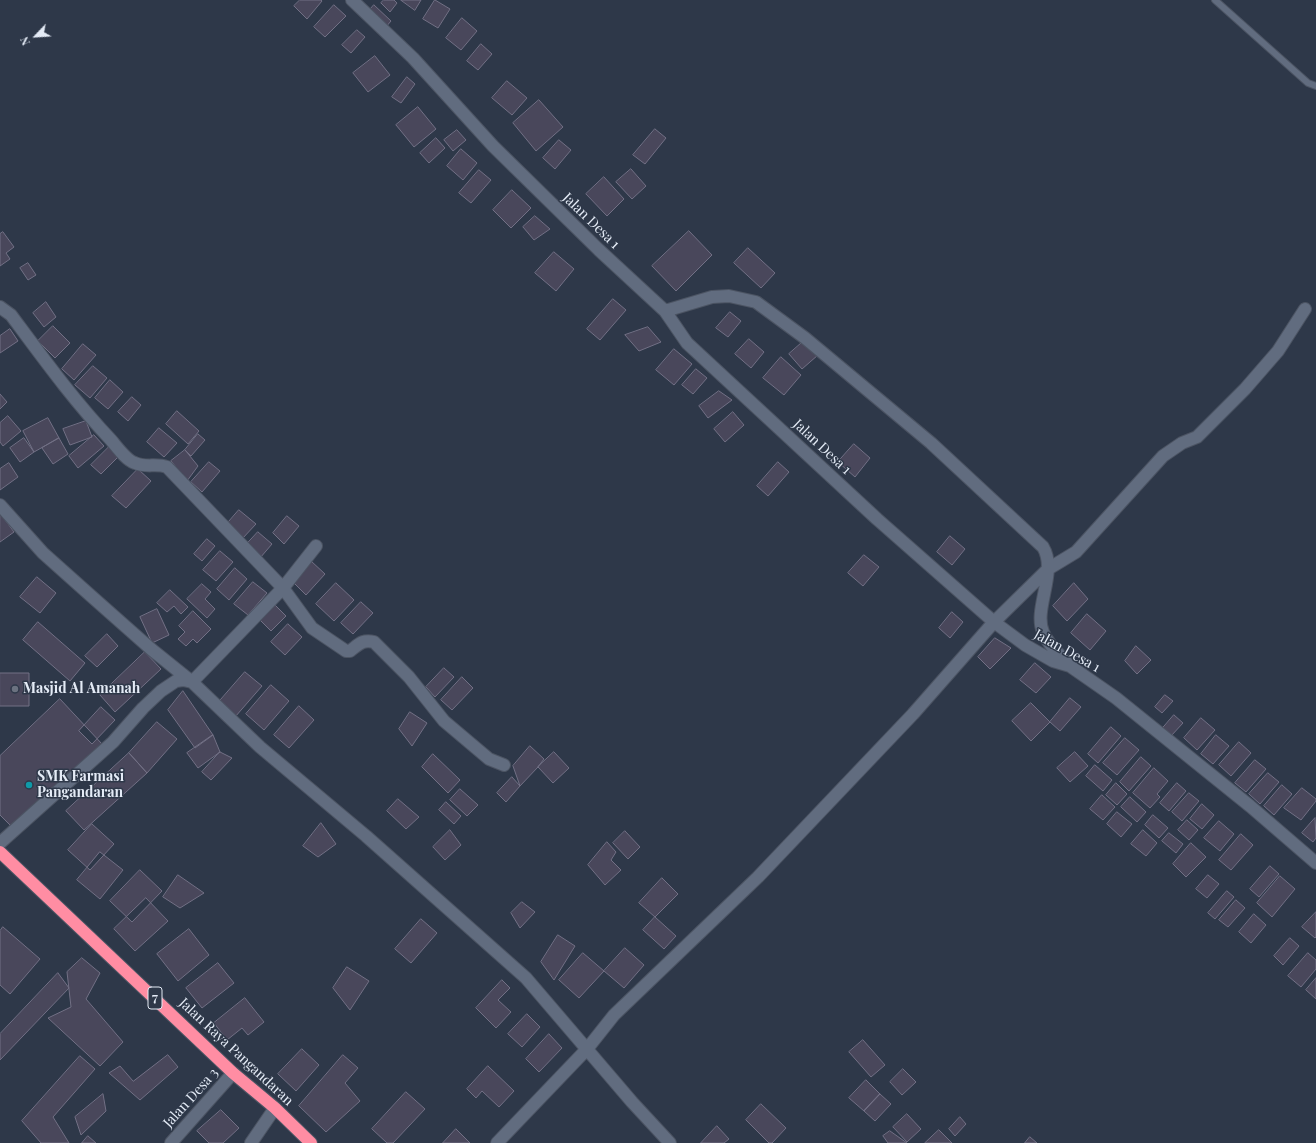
<!DOCTYPE html>
<style>
body{margin:0}
#map{position:relative;width:1316px;height:1143px;overflow:hidden;background:#2e3849;font-family:"Playfair Display",serif}
canvas{display:block}
.north{position:absolute;left:16px;top:16px;width:40px;height:40px;-webkit-text-stroke:3px #2e3849;paint-order:stroke;rotate:245deg;font-size:11px;font-weight:700;line-height:16px;text-align:center;color:#e4ebf6}
.north::after{content:'';display:block;margin:auto;width:14px;height:18px;background:#e4ebf6;clip-path:polygon(50% 0,100% 100%,50% 72%,0 100%)}
</style>
<div id="map">
<canvas width="1316" height="1143"></canvas>
<div class="north">N</div>
</div>
<script>
const g = document.querySelector('canvas').getContext('2d');
g.lineJoin = 'round';
function fill(path, color) { g.fillStyle = color; g.fill(path, 'evenodd'); }
function trace(path, color, width, dash) { g.strokeStyle = color; g.lineWidth = width; g.lineCap = dash ? 'butt' : 'round'; g.setLineDash(dash || []); g.stroke(path); }
function drawText(font, color, halo, rows, align = 'center') {
  g.font = font + ' "Playfair Display",serif'; g.lineWidth = 3; g.setLineDash([]); g.textBaseline = 'middle'; g.strokeStyle = halo; g.fillStyle = color; for (const [text, x, y, turn = 0] of rows) {
    g.save(); g.translate(x, y); g.rotate((+turn || 0) * Math.PI / 180); g.textAlign = isNaN(turn) ? turn : align; if (halo) g.strokeText(text, 0, 0); g.fillText(text, 0, 0); g.restore();
  }
}
const building = new Path2D(`
 M300 0H321L322 1 307 19 294 6Z
 M384 0H394L397 3 390 12 381 3Z
 M401 0H421L415 10Z
 M435 0 450 9 438 28 423 19Z
 M334 5 346 16 325 37 314 27Z
 M374 5 391 21 385 28 368 12Z
 M462 18 477 31 461 50 446 38Z
 M357 30 365 37 351 53 342 45Z
 M481 44 492 54 478 70 467 61Z
 M375 56 390 75 368 92 353 73Z
 M407 77 415 84 401 103 392 97Z
 M507 81 527 98 512 115 492 98Z
 M539 100 563 127 536 151 513 123Z
 M418 107 436 129 414 147 396 125Z
 M655 129 666 138 645 164 633 155Z
 M457 130 466 140 453 151 444 140Z
 M436 138 445 148 429 163 420 153Z
 M559 140 571 150 555 169 543 158Z
 M461 149 477 163 463 180 447 166Z
 M631 169 646 186 632 199 616 182Z
 M479 170 491 180 471 203 459 193Z
 M604 177 624 199 607 216 586 194Z
 M512 190 531 208 511 228 493 210Z
 M535 216 550 229 534 240 523 227Z
 M689 231 712 255 676 291 652 266Z
 M3 232 14 247 6 253 10 259 0 266V234Z
 M748 248 775 273 761 288 734 263Z
 M554 252 574 269 556 291 535 273Z
 M28 263 36 275 28 280 20 268Z
 M613 299 626 310 600 340 587 329Z
 M46 302 56 317 44 327 33 313Z
 M730 312 741 321 728 337 716 328Z
 M53 326 70 343 55 358 38 341Z
 M648 327 661 342 639 351 625 335Z
 M10 329 18 341 0 353V336Z
 M749 339 764 352 751 368 735 354Z
 M805 340 818 355 802 369 789 354Z
 M83 344 96 355 74 380 62 369Z
 M674 349 692 364 674 385 656 370Z
 M781 357 801 375 784 395 763 378Z
 M93 366 107 378 90 398 75 385Z
 M696 369 707 378 693 394 682 385Z
 M110 380 123 392 108 409 95 398Z
 M719 391 732 400 708 418 699 406Z
 M0 394 7 402 0 409Z
 M132 397 141 405 128 421 118 412Z
 M177 411 199 431 188 444 166 424Z
 M733 412 744 425 725 442 714 429Z
 M8 416 21 431 3 446 0 442V423Z
 M48 418 59 438 34 452 23 431Z
 M86 421 92 437 70 445 63 429Z
 M159 428 177 443 164 457 147 442Z
 M198 434 205 440 191 456 185 450Z
 M94 435 104 446 78 468 69 456Z
 M24 438 34 452 20 462 10 448Z
 M59 438 68 454 53 464 42 448Z
 M854 444 870 458 855 477 838 462Z
 M109 447 118 457 101 474 91 465Z
 M185 450 198 466 187 481 171 461Z
 M209 462 220 471 202 492 191 482Z
 M778 462 789 472 768 496 757 486Z
 M9 463 18 477 0 490V469Z
 M138 469 151 481 126 508 112 496Z
 M239 510 256 524 242 539 226 525Z
 M0 513 14 532 0 542Z
 M287 516 299 526 284 544 273 533Z
 M258 532 272 544 260 558 246 545Z
 M950 536 965 549 952 565 937 552Z
 M207 539 215 546 202 561 194 554Z
 M220 551 233 562 216 581 203 570Z
 M864 555 879 567 863 586 848 573Z
 M311 561 325 574 306 595 292 581Z
 M235 568 247 579 229 600 217 589Z
 M37 577 56 593 40 613 20 597Z
 M253 582 267 593 248 615 234 604Z
 M336 583 354 600 334 621 316 604Z
 M1074 583 1088 599 1067 621 1053 606Z
 M202 584 211 592 205 599 215 609 207 618 187 599Z
 M170 590 188 607 181 614 174 606 167 612 157 603Z
 M272 602 286 616 271 631 257 617Z
 M361 602 373 613 353 634 341 623Z
 M157 609 169 635 152 643 140 617Z
 M193 611 211 629 197 643 193 639 186 646 178 639 185 632 179 626Z
 M952 612 963 622 950 638 939 628Z
 M1087 614 1106 631 1090 650 1071 633Z
 M38 622 85 663 70 681 23 640Z
 M288 624 302 637 285 655 271 642Z
 M107 634 118 646 97 667 85 656Z
 M995 638 1011 648 990 669 978 657Z
 M1136 646 1151 660 1137 674 1125 661Z
 M145 652 161 669 115 712 100 695Z
 M1035 663 1051 677 1036 693 1020 680Z
 M444 668 454 677 435 697 426 687Z
 M245 672 262 686 235 717 218 703Z
 M0 673H29V706H0Z
 M462 677 473 688 452 710 441 700Z
 M271 685 289 701 264 730 246 714Z
 M183 691 213 735 195 748 168 710Z
 M1165 695 1173 701 1162 713 1155 707Z
 M1070 698 1081 707 1060 731 1050 722Z
 M60 699 102 744 13 828 0 815V756Z
 M1031 703 1050 722 1031 741 1012 721Z
 M299 706 314 720 289 748 274 735Z
 M101 707 115 720 92 744 79 731Z
 M410 712 427 723 412 746 399 729Z
 M1174 715 1183 723 1171 736 1162 729Z
 M1201 718 1215 730 1197 750 1184 738Z
 M157 722 177 739 147 773 129 753Z
 M1111 727 1121 736 1098 763 1088 754Z
 M213 735 220 752 198 768 187 753Z
 M1216 735 1229 746 1213 764 1201 754Z
 M1125 738 1139 750 1117 775 1103 763Z
 M1239 742 1251 753 1231 776 1219 765Z
 M530 746 544 759 538 767 520 786 513 766Z
 M220 752 232 758 211 780 202 772Z
 M554 752 569 768 553 783 538 767Z
 M1075 752 1088 766 1070 782 1057 768Z
 M129 753 147 773 84 830 66 811Z
 M433 754 460 780 448 793 422 767Z
 M1141 757 1151 766 1129 791 1120 782Z
 M1255 760 1266 769 1246 792 1235 783Z
 M1095 765 1112 780 1103 791 1086 776Z
 M1154 768 1168 781 1157 794 1160 797 1150 808 1133 793Z
 M1268 773 1279 782 1260 804 1249 794Z
 M512 777 520 786 506 802 497 793Z
 M1116 783 1127 794 1117 805 1106 795Z
 M1177 783 1186 791 1169 811 1160 803Z
 M1282 785 1292 794 1274 815 1264 806Z
 M1302 788 1316 799V801L1301 820 1284 808Z
 M460 789 478 805 467 816 450 800Z
 M1189 793 1199 801 1182 821 1172 812Z
 M1102 795 1115 807 1103 820 1090 809Z
 M1130 797 1146 812 1137 822 1121 807Z
 M398 799 419 817 406 829 387 811Z
 M446 802 461 816 454 824 439 810Z
 M1202 804 1214 815 1202 829 1190 819Z
 M1117 812 1132 824 1121 837 1107 824Z
 M1153 815 1168 828 1159 838 1145 825Z
 M1315 818 1316 838 1313 842 1302 833Z
 M1187 820 1198 830 1189 840 1178 830Z
 M1219 821 1234 834 1220 851 1204 838Z
 M321 823 336 844 318 857 303 846Z
 M92 824 114 844 90 870 68 850Z
 M450 830 461 845 445 860 433 847Z
 M1143 830 1157 843 1146 856 1131 844Z
 M625 831 640 847 628 859 613 843Z
 M1169 833 1183 844 1176 853 1162 841Z
 M1241 834 1253 845 1231 870 1219 860Z
 M607 842 616 852 611 860 621 870 605 885 588 865Z
 M1191 843 1206 857 1186 877 1173 864Z
 M100 852 123 870 100 899 77 880Z
 M1270 866 1279 874 1259 897 1250 889Z
 M140 870 162 891 132 922 110 901Z
 M178 875 204 893 180 908 163 897Z
 M1208 875 1219 884 1207 898 1196 889Z
 M1280 876 1295 889 1272 917 1257 903Z
 M662 878 678 894 655 917 639 903Z
 M1227 891 1234 897 1215 919 1208 913Z
 M146 898 168 921 135 951 114 929Z
 M1236 900 1245 908 1228 927 1219 920Z
 M522 902 535 912 520 928 511 913Z
 M1316 912V937L1315 938 1302 927Z
 M1254 914 1266 925 1251 943 1239 932Z
 M655 917 676 936 664 949 643 930Z
 M421 919 437 933 411 963 395 949Z
 M3 927 40 959 10 994 0 985V931Z
 M189 929 209 955 178 981 157 954Z
 M558 935 575 946 554 980 541 962Z
 M1290 938 1299 946 1283 965 1274 956Z
 M625 948 644 965 624 988 604 971Z
 M583 953 604 971 579 998 559 980Z
 M1308 953 1316 960V969L1301 987 1288 976Z
 M82 958 100 973 86 999 123 1042 100 1066 48 1018 71 1007 67 972Z
 M218 963 234 983 202 1008 186 988Z
 M347 967 369 981 350 1010 333 988Z
 M58 973 69 988 0 1060V1034Z
 M1316 978V999L1306 990Z
 M502 980 510 988 498 1000 511 1012 496 1028 476 1008Z
 M245 998 264 1022 248 1035 242 1028 227 1040 214 1023Z
 M527 1014 540 1027 522 1047 508 1034Z
 M549 1034 562 1048 539 1072 526 1059Z
 M863 1040 885 1065 871 1077 849 1052Z
 M302 1049 319 1065 296 1091 278 1074Z
 M168 1055 178 1067 140 1100 109 1073 120 1066 133 1081Z
 M343 1055 358 1068 345 1083 360 1101 326 1132 299 1106Z
 M80 1056 95 1069 53 1117 69 1143H41L22 1121Z
 M488 1066 514 1091 499 1107 482 1091 476 1098 467 1089Z
 M903 1069 916 1082 902 1095 890 1082Z
 M866 1080 880 1094 864 1111 849 1098Z
 M406 1092 425 1109 393 1143H387L372 1129Z
 M103 1094 106 1111 81 1135 75 1117Z
 M880 1094 891 1104 875 1121 864 1111Z
 M761 1104 786 1128 772 1143H769L746 1120Z
 M221 1110 239 1128 223 1143H209L197 1131Z
 M907 1114 921 1129 907 1142 893 1127Z
 M960 1117 966 1124 955 1136 949 1129Z
 M717 1126 729 1139 724 1143H701Z
 M456 1129 470 1143H443Z
 M939 1130 952 1143H925Z
 M890 1131 907 1143H888L883 1136Z
 M88 1136 96 1143H82Z
 M1030 1137 1037 1143H1025Z`);
fill(building, '#49475b');
trace(building, '#727085', 1);
const lane = new Path2D(`
 M1215 0 1308 83 1316 86`);
const street = new Path2D(`
 M352 0 413 58 493 146 599 250 665 311 687 343 877 519 994 622 1025 645 1053 661 1070 666 1116 698 1250 806 1316 863
 M0 307 11 315C43 358 74 401 111 440 117 447 126 460 135 463 146 468 156 463 167 467L283 588 312 628 346 651H350C359 644 363 639 374 642L409 677 444 721 489 759 504 765
 M665 311 712 297 729 296 756 302 805 338 931 443 1043 547C1058 572 1033 609 1043 632 1048 645 1061 656 1070 666
 M0 505 43 553 90 595 151 649 192 682 260 747 366 836 526 978 632 1102 670 1143
 M0 843 113 742 143 708 161 691 176 681 183 680 192 682 283 588 316 546
 M171 1143 233 1073
 M251 1143 275 1108
 M497 1143 587 1049 614 1015 758 877 913 714 994 622 1048 569 1076 552 1163 456 1182 443 1197 437 1245 389 1278 351 1305 309`);
const highway = new Path2D(`
 M0 852 233 1073 275 1108 311 1143`);
trace(lane, '#4c5463', 8);
trace(street, '#4c5463', 14);
trace(highway, '#4c5463', 14);
trace(lane, '#616c7f', 6);
trace(street, '#616c7f', 12);
trace(highway, '#ff8da3', 12);
for (const [x, y, r, color] of [
 [15,689,4,"#6b7280"],
 [29,785,4,"#0f9aa8"]
]) { const dot = new Path2D(); dot.arc(x, y, r, 0, 2 * Math.PI); g.fillStyle = color; g.fill(dot); trace(dot, '#2e3849', 1.5); }
for (const [x, y, w] of [
 [155,998,14]
]) { const box = new Path2D(); box.roundRect(x - w / 2, y - 11, w, 22, 3); g.fillStyle = '#2e3849'; g.fill(box); trace(box, '#e4ebf6', 1); }
drawText('bold 13px', '#e4ebf6', null, [
 ["7",155,998]
]);
drawText('14px', '#e4ebf6', '#2e3849', [
 ["Jalan Desa 1",591,221,44],
 ["Jalan Desa 1",822,447,43],
 ["Jalan Desa 1",1067,651,29],
 ["Jalan Raya Pangandaran",236,1052,43],
 ["Jalan Desa 3",191,1098,-48]
]);
drawText('bold 14px', '#e4ebf6', '#2e3849', [
 ["Masjid Al Amanah",23,689],
 ["SMK Farmasi",37,777],
 ["Pangandaran",37,793]
], 'left');
</script>
